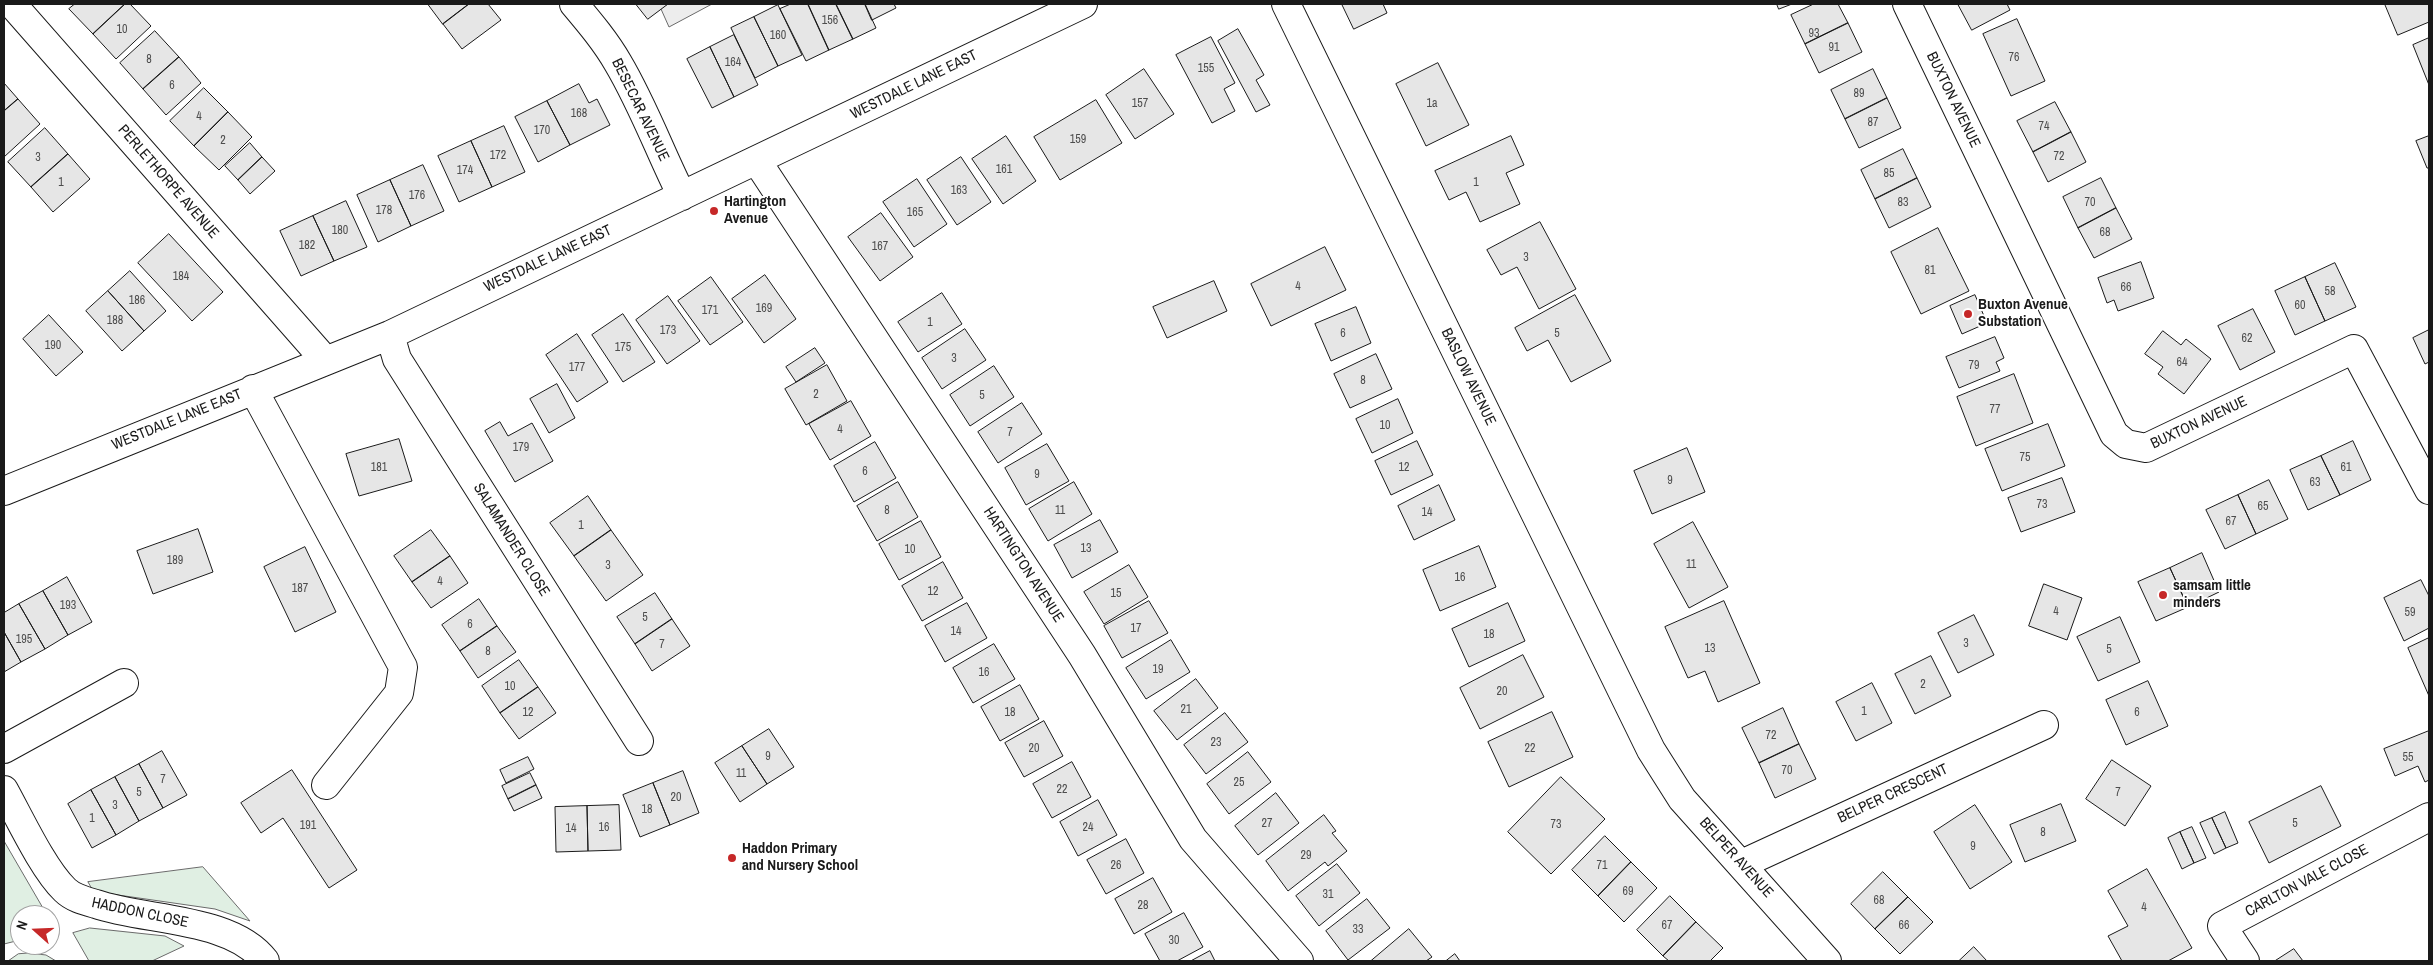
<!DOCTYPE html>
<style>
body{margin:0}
#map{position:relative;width:2433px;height:965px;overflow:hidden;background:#fff;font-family:"Archivo Narrow",sans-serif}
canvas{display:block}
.frame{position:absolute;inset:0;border:5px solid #1a1a1a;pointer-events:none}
.north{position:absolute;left:10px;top:905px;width:50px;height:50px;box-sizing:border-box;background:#fff;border:1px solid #a3a3a3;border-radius:50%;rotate:290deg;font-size:14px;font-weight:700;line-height:20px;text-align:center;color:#1a1a1a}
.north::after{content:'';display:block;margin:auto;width:18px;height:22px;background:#c62828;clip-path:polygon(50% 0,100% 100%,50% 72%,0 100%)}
</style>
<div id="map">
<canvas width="2433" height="965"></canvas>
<div class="frame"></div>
<div class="north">N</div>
</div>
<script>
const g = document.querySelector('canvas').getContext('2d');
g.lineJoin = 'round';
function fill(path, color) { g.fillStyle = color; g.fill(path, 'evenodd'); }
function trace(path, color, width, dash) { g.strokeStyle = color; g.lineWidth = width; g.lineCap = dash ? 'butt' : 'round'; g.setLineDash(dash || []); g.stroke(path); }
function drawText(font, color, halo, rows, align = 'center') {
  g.font = font + ' "Archivo Narrow",sans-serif'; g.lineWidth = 4; g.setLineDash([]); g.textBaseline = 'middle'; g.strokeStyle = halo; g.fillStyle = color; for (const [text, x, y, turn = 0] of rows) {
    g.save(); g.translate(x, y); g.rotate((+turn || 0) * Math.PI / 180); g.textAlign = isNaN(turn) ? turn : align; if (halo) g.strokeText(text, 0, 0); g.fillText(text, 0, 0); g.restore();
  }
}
const green = new Path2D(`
 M4 841 47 915H20V940L4 944Z
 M203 867 250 921 215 909 104 893 92 889 88 882Z
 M90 928 165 936 184 946 152 961H89L73 933Z
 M29 953 46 955 56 961H8L18 954Z`);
fill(green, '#e0efe3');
trace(green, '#6a6a6a', 1);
const parking = new Path2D(`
 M668 4H712L669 27 661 9Z`);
fill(parking, '#ededed');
trace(parking, '#6a6a6a', 1);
const building = new Path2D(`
 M75 4H125L93 34 69 9Z
 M125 4H130L151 26 116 59 93 34Z
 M428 4H469L443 24Z
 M469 4H488L501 20 462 49 443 24Z
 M636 4H668L648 19Z
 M791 4H808L829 50 806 61 780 9Z
 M808 4H836L853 39 829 50Z
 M836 4H865L876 28 853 39Z
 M865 4H894L896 8 872 20Z
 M1342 4H1383L1387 13 1354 29Z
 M1777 4H1792L1779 9Z
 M1814 4H1838L1848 23 1805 44 1791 15Z
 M1958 4H2007L2010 10 1972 30Z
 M2385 4H2429V22L2398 35Z
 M778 5 802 55 778 66 754 17Z
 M754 17 778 66 755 78 731 28Z
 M2017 19 2045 81 2011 96 1983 34Z
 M1848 23 1862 52 1819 73 1805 44Z
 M1238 29 1264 75 1256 80 1270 105 1256 112 1218 41Z
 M155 31 179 57 143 89 120 63Z
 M734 35 758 85 734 97 710 47Z
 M1211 37 1235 83 1224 89 1235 111 1212 123 1176 55Z
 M2429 38V85L2413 45Z
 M710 47 734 97 712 108 687 59Z
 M179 57 201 83 166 115 143 89Z
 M1438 63 1469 125 1426 146 1396 84Z
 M1144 69 1174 114 1135 139 1106 95Z
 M1873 69 1887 98 1845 119 1831 90Z
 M4 83 18 99 4 111Z
 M579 84 589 103 597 99 610 125 570 145 547 101Z
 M204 88 228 112 194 146 170 121Z
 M1887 98 1901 128 1859 148 1845 119Z
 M18 99 40 124 4 157V111Z
 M1096 100 1122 143 1060 180 1034 137Z
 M547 101 570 145 538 162 515 117Z
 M2055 102 2071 132 2033 152 2017 121Z
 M228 112 252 137 219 170 194 146Z
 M504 126 525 172 492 187 471 141Z
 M45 128 68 154 31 187 8 162Z
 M2071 132 2086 162 2048 182 2033 152Z
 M1006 136 1036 181 1003 204 972 159Z
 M1511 136 1524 165 1506 173 1520 204 1480 222 1466 192 1449 200 1435 171Z
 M2429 136V168H2427L2416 141Z
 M471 141 492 187 459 202 438 156Z
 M250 143 262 157 238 180 225 166Z
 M1903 149 1917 178 1875 199 1861 170Z
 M68 154 90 179 53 212 31 187Z
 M262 157 275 171 250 194 238 180Z
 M961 157 991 202 957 225 927 180Z
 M423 165 444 211 411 226 390 180Z
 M1917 178 1931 207 1889 228 1875 199Z
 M2101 178 2116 208 2078 228 2063 197Z
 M917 179 947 224 914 247 883 202Z
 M390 180 411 226 378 242 357 195Z
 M346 201 367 247 334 261 313 216Z
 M2116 208 2132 239 2094 258 2078 228Z
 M881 213 913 257 880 281 848 237Z
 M313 216 334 261 301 276 280 231Z
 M1540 222 1576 289 1539 309 1517 267 1501 275 1487 250Z
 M1938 228 1969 291 1921 314 1891 252Z
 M169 234 223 292 192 321 138 263Z
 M1325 247 1346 290 1271 326 1251 284Z
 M2141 262 2154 298 2118 311 2114 300 2107 303 2098 278Z
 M2335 263 2356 307 2325 321 2305 277Z
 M130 271 166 311 144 331 108 291Z
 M765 275 796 319 764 343 732 299Z
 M711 277 743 322 710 345 678 301Z
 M2305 277 2325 321 2295 335 2275 291Z
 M1214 281 1227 311 1167 338 1153 307Z
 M108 291 144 331 122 351 86 311Z
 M942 293 962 324 918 352 898 322Z
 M1575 295 1611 361 1571 382 1548 340 1527 351 1515 328Z
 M1975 295 1987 323 1962 334 1950 306Z
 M668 296 700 341 667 364 636 320Z
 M1356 307 1371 343 1331 361 1315 324Z
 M2253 309 2275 352 2240 370 2218 326Z
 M623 314 655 362 623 382 592 335Z
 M49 315 83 352 56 376 23 339Z
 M965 329 986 360 942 389 922 358Z
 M2429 330V362L2425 364 2413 338Z
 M2163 331 2181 345 2186 339 2211 359 2184 394 2158 374 2163 367 2145 354Z
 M577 334 608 382 577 402 546 355Z
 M1995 337 2004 358 1996 362 2000 371 1959 388 1946 357Z
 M815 348 825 363 796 382 786 367Z
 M1376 354 1392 389 1350 408 1334 374Z
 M827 365 847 401 806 425 785 389Z
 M994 366 1014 397 970 426 950 395Z
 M2014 374 2033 423 1976 446 1957 397Z
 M557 384 575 418 549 433 530 399Z
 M1398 399 1413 433 1372 453 1356 419Z
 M851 401 871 436 830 460 809 424Z
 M1022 403 1042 434 998 463 978 432Z
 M500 422 508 436 532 423 553 461 515 482 485 431Z
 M2048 424 2065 466 2002 491 1985 449Z
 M399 439 412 481 359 496 346 454Z
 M1417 441 1433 475 1391 495 1375 461Z
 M2353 441 2371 480 2340 495 2321 456Z
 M875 442 896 478 854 502 834 466Z
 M1047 444 1069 481 1026 505 1005 468Z
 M1687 448 1705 492 1652 514 1634 471Z
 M2321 456 2340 495 2308 510 2290 470Z
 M2062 478 2075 512 2021 532 2008 498Z
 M2269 480 2288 519 2256 534 2238 495Z
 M898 482 918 517 877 541 857 506Z
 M1074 482 1092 514 1048 541 1029 509Z
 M1439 485 1455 520 1414 540 1398 506Z
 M2238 495 2256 534 2225 549 2206 510Z
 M588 496 611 530 574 556 550 523Z
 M1100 520 1118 552 1072 578 1054 545Z
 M921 521 941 557 899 580 879 544Z
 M1693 522 1728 587 1689 608 1654 544Z
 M198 529 213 572 153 594 137 551Z
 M431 530 450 556 412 582 394 556Z
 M611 530 643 575 606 601 574 556Z
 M1479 546 1496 587 1440 611 1423 570Z
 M305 547 336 612 295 632 264 567Z
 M2202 553 2219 592 2188 607 2170 568Z
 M450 556 468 583 431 608 412 582Z
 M943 562 963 598 922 621 902 586Z
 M1129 565 1148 597 1104 624 1084 592Z
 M2170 568 2188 607 2156 621 2138 582Z
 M67 577 92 622 68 635 43 591Z
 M2421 580 2429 596V628L2404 641 2384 598Z
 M2044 584 2082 598 2067 640 2029 626Z
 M43 591 68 635 45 649 19 604Z
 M655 593 672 619 635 644 617 617Z
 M479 599 497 626 460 651 442 625Z
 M1149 601 1168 633 1122 658 1104 626Z
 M1724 601 1760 683 1718 702 1705 671 1688 678 1665 627Z
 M967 603 987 638 945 662 925 626Z
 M1508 603 1525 641 1469 667 1452 629Z
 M19 604 45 649 21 662 4 632V613Z
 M1974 615 1994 655 1958 673 1938 633Z
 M2120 617 2140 662 2098 681 2077 637Z
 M672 619 690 646 652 671 635 644Z
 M497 626 516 652 478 678 460 651Z
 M4 632 21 662 4 672Z
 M2429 638V696L2408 648Z
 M1171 640 1190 672 1146 699 1126 668Z
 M994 644 1015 679 973 703 953 668Z
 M1523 655 1544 697 1480 729 1460 688Z
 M1931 656 1951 696 1915 714 1895 674Z
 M519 660 538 687 500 713 482 686Z
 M1196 679 1218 708 1177 740 1154 711Z
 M2148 681 2168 726 2126 745 2106 700Z
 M1872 683 1892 723 1856 741 1836 702Z
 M1020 685 1039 719 1000 741 981 707Z
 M538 687 556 713 519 739 500 713Z
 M1783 708 1799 744 1759 763 1742 728Z
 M1552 712 1573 757 1509 787 1488 742Z
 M1225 713 1248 742 1206 774 1184 745Z
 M1044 721 1063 756 1024 777 1005 743Z
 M769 729 794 767 767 784 742 746Z
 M2429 731V780L2425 782 2418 766 2395 776 2384 749Z
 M1799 744 1816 779 1775 798 1759 763Z
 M742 746 767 784 740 802 715 763Z
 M162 751 187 795 163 808 139 764Z
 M1248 752 1271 782 1229 814 1207 784Z
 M528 757 534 769 506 783 500 770Z
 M2112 760 2151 786 2125 826 2086 799Z
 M1072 762 1091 797 1052 818 1033 784Z
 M139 764 163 808 139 821 115 777Z
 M292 770 357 870 329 888 283 818 261 833 241 803Z
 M683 771 699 813 670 825 653 783Z
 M530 773 536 785 508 799 502 786Z
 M115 777 139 821 116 835 91 790Z
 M1561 777 1605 819 1551 874 1508 832Z
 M653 783 670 825 640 837 623 795Z
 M536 785 542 798 514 811 508 799Z
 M2321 786 2341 826 2269 863 2249 822Z
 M91 790 116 835 92 848 68 804Z
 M1276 793 1299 823 1258 855 1235 826Z
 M1098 800 1117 835 1078 856 1060 822Z
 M2061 804 2076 841 2025 862 2010 825Z
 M619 805 621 850 588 851 587 806Z
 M1975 805 2012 862 1970 889 1934 832Z
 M587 806 588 851 556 852 555 807Z
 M2225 812 2238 843 2226 848 2212 818Z
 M1324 815 1336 831 1332 833 1347 851 1328 866 1325 862 1288 891 1266 861Z
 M2212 818 2226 848 2214 854 2200 823Z
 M2192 827 2206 858 2194 863 2180 832Z
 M2180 832 2194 863 2182 869 2168 838Z
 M1605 836 1631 862 1598 896 1572 870Z
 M1126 839 1144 873 1106 894 1087 860Z
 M1631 862 1657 888 1624 922 1598 896Z
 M1337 864 1360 893 1319 926 1296 896Z
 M2147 869 2192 948 2168 961H2122L2108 936 2128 926 2108 891Z
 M1883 872 1908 897 1875 929 1851 904Z
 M1153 878 1172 912 1134 934 1115 899Z
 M1670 896 1696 922 1663 956 1637 930Z
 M1908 897 1933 922 1900 954 1875 929Z
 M1367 899 1390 928 1348 960 1326 931Z
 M1184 913 1203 947 1177 961H1160L1145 934Z
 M1696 922 1723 948 1710 961H1669L1663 956Z
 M1409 929 1432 957 1426 961H1371Z
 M1974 947 1987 961H1959Z
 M2294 949 2303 961H2275Z
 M1210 951 1215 961H1191Z
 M1455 954 1460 961H1446Z`);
fill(building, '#e6e6e6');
trace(building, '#1a1a1a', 1);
const minor = new Path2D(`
 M12 4 325 360
 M574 4C590 23 606 42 618 63 643 105 660 152 682 196
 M1286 4 1651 750 1682 799 1827 961
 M1907 4 2114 434 2126 444 2146 448 2354 349 2429 490
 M757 161 1082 655 1193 839 1299 961
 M390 335 397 359 639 741
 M253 389 403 667 399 693 326 785
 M4 491 390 335 1083 4
 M4 749 124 683
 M4 790C19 817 43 869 65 890 73 898 85 901 96 904 145 921 232 917 265 961
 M1742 864 2044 725
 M2245 961 2222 926 2429 817`);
trace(minor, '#1a1a1a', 30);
trace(minor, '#fff', 28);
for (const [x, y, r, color] of [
 [714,211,5,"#c62828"],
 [1968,314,5,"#c62828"],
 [2163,595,5,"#c62828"],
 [732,858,5,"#c62828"]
]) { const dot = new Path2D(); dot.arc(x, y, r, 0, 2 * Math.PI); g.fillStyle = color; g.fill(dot); trace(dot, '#fff', 2); }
drawText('12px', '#4d4d4d', null, [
 ["156",830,21],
 ["10",122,30],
 ["93",1814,34],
 ["160",778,36],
 ["91",1834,48],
 ["76",2014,58],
 ["8",149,60],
 ["164",733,63],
 ["155",1206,69],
 ["6",172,86],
 ["89",1859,94],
 ["157",1140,104],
 ["1a",1432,104],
 ["168",579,114],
 ["4",199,117],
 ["87",1873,123],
 ["74",2044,127],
 ["170",542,131],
 ["159",1078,140],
 ["2",223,141],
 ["172",498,156],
 ["72",2059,157],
 ["3",38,158],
 ["161",1004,170],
 ["174",465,171],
 ["85",1889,174],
 ["1",61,183],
 ["1",1476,183],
 ["163",959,191],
 ["176",417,196],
 ["83",1903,203],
 ["70",2090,203],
 ["178",384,211],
 ["165",915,213],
 ["180",340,231],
 ["68",2105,233],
 ["182",307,246],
 ["167",880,247],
 ["3",1526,258],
 ["81",1930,271],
 ["184",181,277],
 ["4",1298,287],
 ["66",2126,288],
 ["58",2330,292],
 ["186",137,301],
 ["60",2300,306],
 ["169",764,309],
 ["171",710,311],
 ["188",115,321],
 ["1",930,323],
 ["173",668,331],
 ["6",1343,334],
 ["5",1557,334],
 ["62",2247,339],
 ["190",53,346],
 ["175",623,348],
 ["3",954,359],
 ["64",2182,363],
 ["79",1974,366],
 ["177",577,368],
 ["8",1363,381],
 ["2",816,395],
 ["5",982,396],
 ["77",1995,410],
 ["10",1385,426],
 ["4",840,430],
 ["7",1010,433],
 ["179",521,448],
 ["75",2025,458],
 ["181",379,468],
 ["12",1404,468],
 ["61",2346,468],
 ["6",865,472],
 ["9",1037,475],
 ["9",1670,481],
 ["63",2315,483],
 ["73",2042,505],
 ["65",2263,507],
 ["8",887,511],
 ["11",1060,511],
 ["14",1427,513],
 ["67",2231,522],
 ["1",581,526],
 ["13",1086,549],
 ["10",910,550],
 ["189",175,561],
 ["11",1691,565],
 ["3",608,566],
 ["16",1460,578],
 ["4",440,582],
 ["187",300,589],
 ["12",933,592],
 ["15",1116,594],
 ["193",68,606],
 ["4",2056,612],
 ["59",2410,613],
 ["5",645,618],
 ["6",470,625],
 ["17",1136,629],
 ["14",956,632],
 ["18",1489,635],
 ["195",24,640],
 ["3",1966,644],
 ["7",662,645],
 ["13",1710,649],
 ["5",2109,650],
 ["8",488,652],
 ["19",1158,670],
 ["16",984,673],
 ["2",1923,685],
 ["10",510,687],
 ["20",1502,692],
 ["21",1186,710],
 ["1",1864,712],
 ["12",528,713],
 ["18",1010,713],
 ["6",2137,713],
 ["72",1771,736],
 ["23",1216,743],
 ["20",1034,749],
 ["22",1530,749],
 ["9",768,757],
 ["55",2408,758],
 ["70",1787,771],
 ["11",741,774],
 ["7",163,780],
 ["25",1239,783],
 ["22",1062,790],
 ["5",139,793],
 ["7",2118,793],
 ["20",676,798],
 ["3",115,806],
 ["18",647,810],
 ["1",92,819],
 ["27",1267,824],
 ["5",2295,824],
 ["73",1556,825],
 ["191",308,826],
 ["16",604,828],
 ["24",1088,828],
 ["14",571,829],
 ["8",2043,833],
 ["9",1973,847],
 ["29",1306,856],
 ["26",1116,866],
 ["71",1602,866],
 ["69",1628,892],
 ["31",1328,895],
 ["68",1879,901],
 ["28",1143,906],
 ["4",2144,908],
 ["67",1667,926],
 ["66",1904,926],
 ["33",1358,930],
 ["30",1174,941]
]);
drawText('15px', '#1a1a1a', '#fff', [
 ["WESTDALE LANE EAST",914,85,-26],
 ["BUXTON AVENUE",1953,100,64],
 ["BESECAR AVENUE",640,110,64],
 ["PERLETHORPE AVENUE",168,182,49],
 ["WESTDALE LANE EAST",548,259,-25],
 ["BASLOW AVENUE",1468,377,64],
 ["WESTDALE LANE EAST",177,420,-22],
 ["BUXTON AVENUE",2199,423,-25],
 ["SALAMANDER CLOSE",511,540,58],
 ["HARTINGTON AVENUE",1023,565,57],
 ["BELPER CRESCENT",1893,794,-25],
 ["BELPER AVENUE",1736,858,48],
 ["CARLTON VALE CLOSE",2307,881,-28],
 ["HADDON CLOSE",140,913,12]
]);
drawText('bold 15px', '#1a1a1a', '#fff', [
 ["Hartington",724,202],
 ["Avenue",724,219],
 ["Buxton Avenue",1978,305],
 ["Substation",1978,322],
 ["samsam little",2173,586],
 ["minders",2173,603],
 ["Haddon Primary",742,849],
 ["and Nursery School",742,866]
], 'left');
</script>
